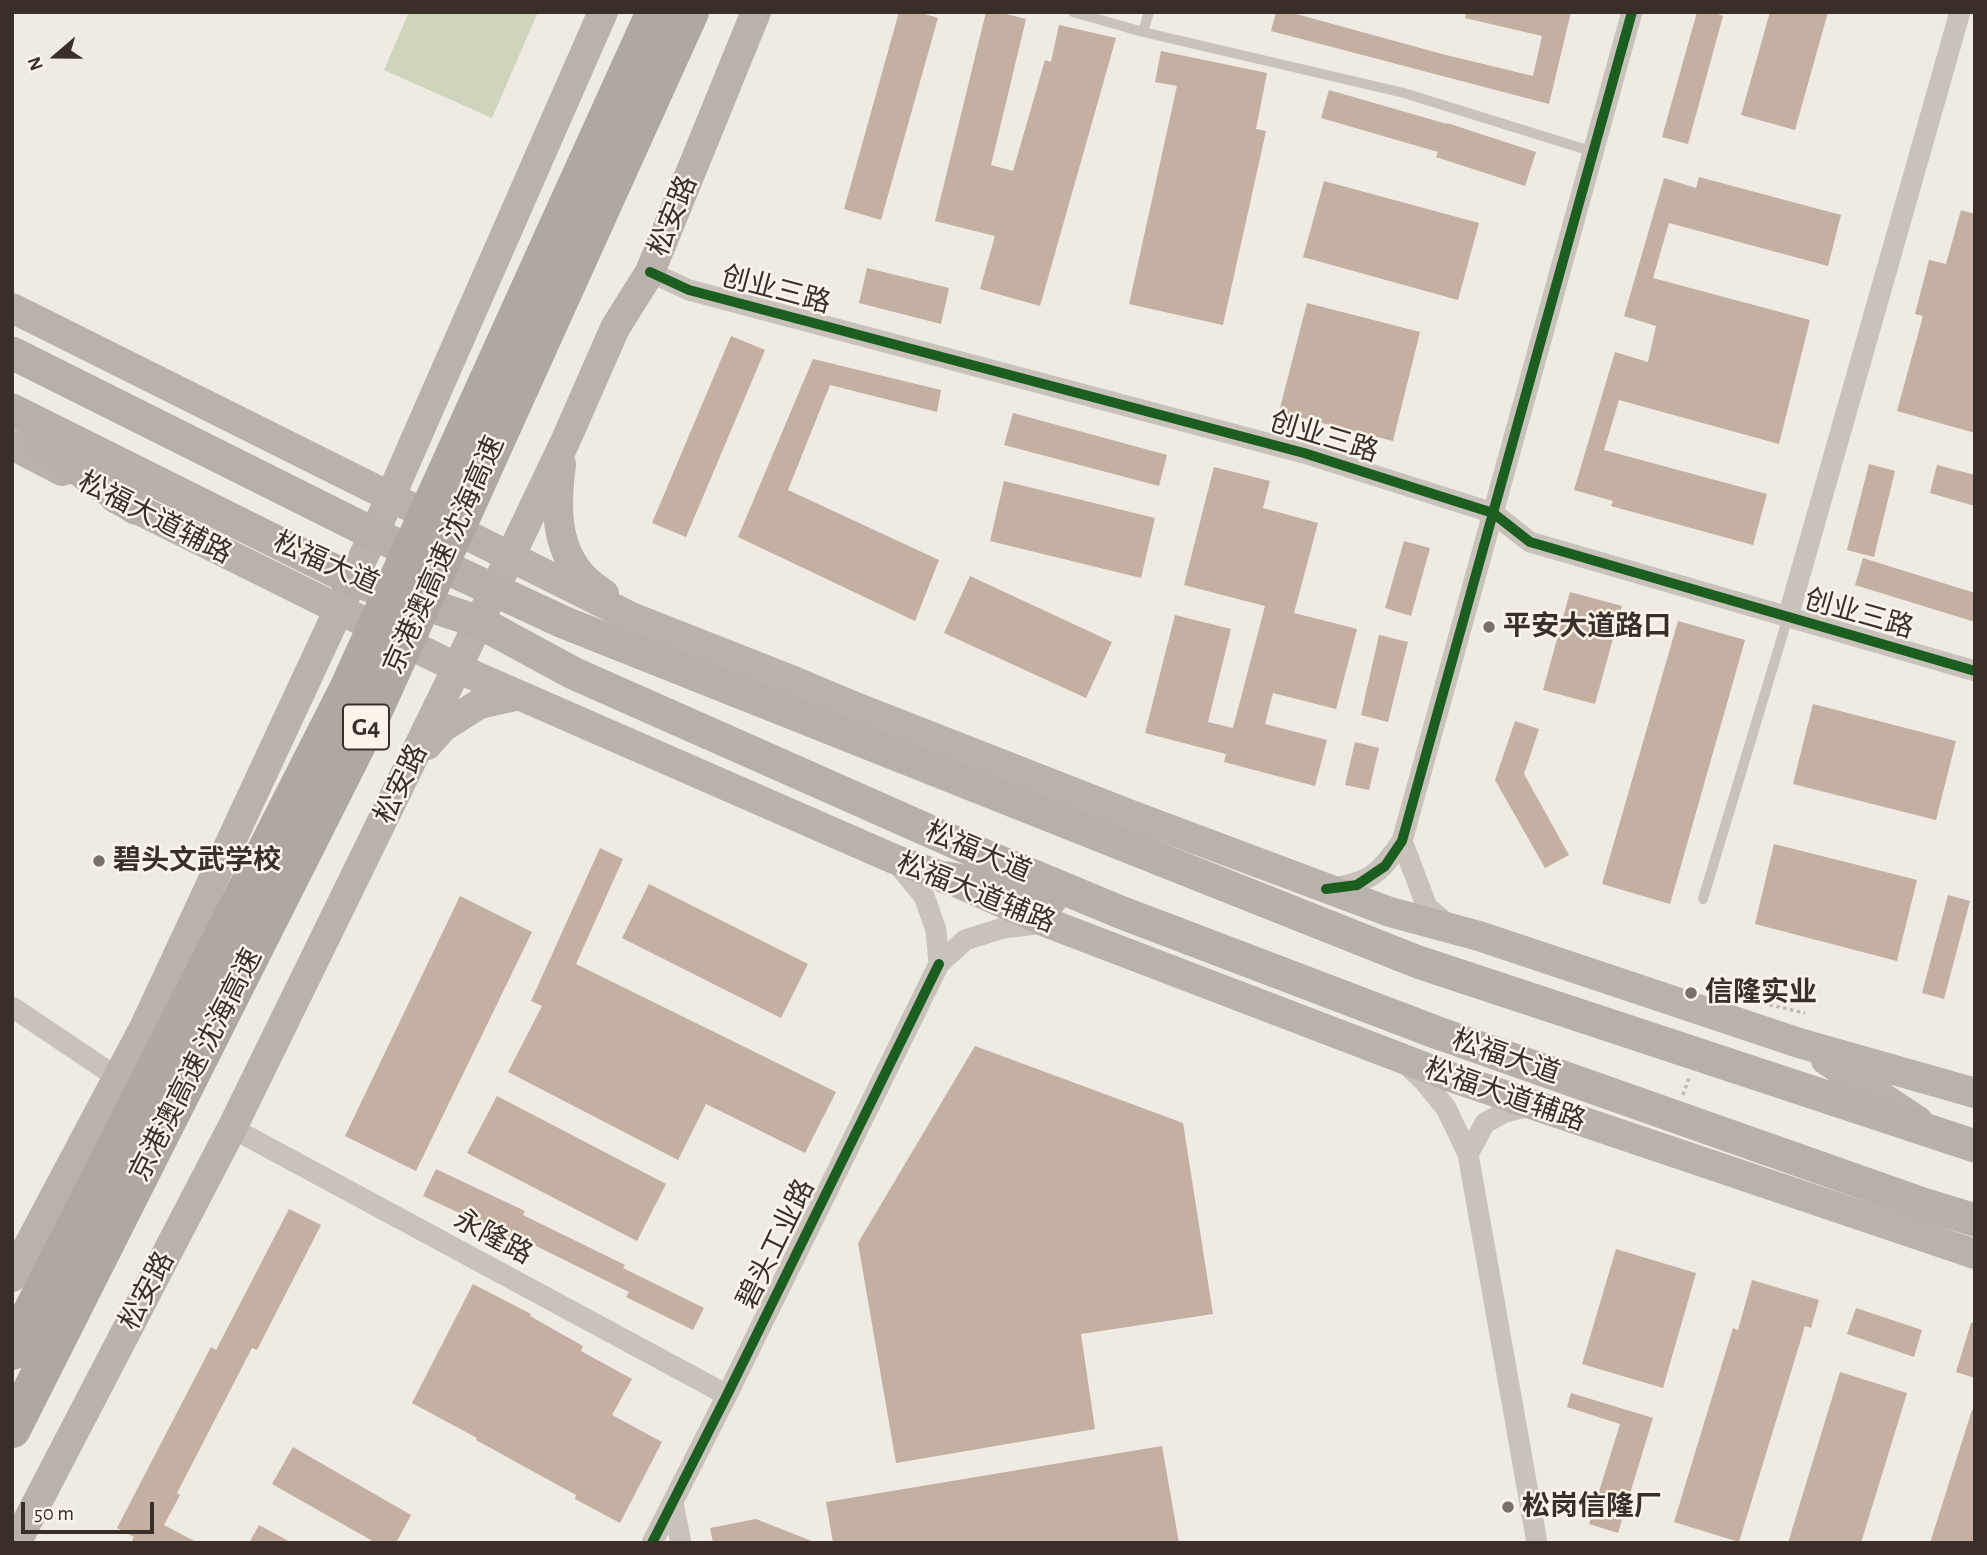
<!DOCTYPE html>
<meta charset="utf-8">
<style>
body{margin:0}
#map{position:relative;width:1987px;height:1555px;overflow:hidden;background:#efeae2;font-family:"Alegreya Sans",sans-serif}
canvas{display:block}
.frame{position:absolute;inset:0;border:14px solid #392f28;pointer-events:none}
.north{position:absolute;left:21px;top:21px;width:70px;height:70px;-webkit-text-stroke:5px #fbf4ea;paint-order:stroke;rotate:250deg;font-size:19px;font-weight:700;line-height:28px;text-align:center;color:#392f28}
.north::after{content:'';display:block;margin:auto;width:24px;height:32px;background:#392f28;clip-path:polygon(50% 0,100% 100%,50% 72%,0 100%)}
.scale{position:absolute;left:21px;top:1502px;width:133px;height:32px;box-sizing:border-box;border:4px solid #392f28;border-top:0;padding-left:9px;font-size:21px;line-height:24px;white-space:nowrap;color:#392f28;-webkit-text-stroke:5px #fbf4ea;paint-order:stroke}
</style>
<div id="map">
<canvas width="1987" height="1555"></canvas>
<div class="frame"></div>
<div class="north">N</div>
<div class="scale">50 m</div>
</div>
<script>
const g = document.querySelector('canvas').getContext('2d');
g.lineJoin = 'round';
function fill(path, color) { g.fillStyle = color; g.fill(path, 'evenodd'); }
function trace(path, color, width, dash) { g.strokeStyle = color; g.lineWidth = width; g.lineCap = dash ? 'butt' : 'round'; g.setLineDash(dash || []); g.stroke(path); }
function drawText(font, color, halo, rows, align = 'center') {
  g.font = font + ' "Alegreya Sans","Noto Sans SC",sans-serif'; g.lineWidth = 5; g.setLineDash([]); g.textBaseline = 'middle'; g.strokeStyle = halo; g.fillStyle = color; for (const [text, x, y, turn = 0] of rows) {
    g.save(); g.translate(x, y); g.rotate((+turn || 0) * Math.PI / 180); g.textAlign = isNaN(turn) ? turn : align; if (halo) g.strokeText(text, 0, 0); g.fillText(text, 0, 0); g.restore();
  }
}
fill(new Path2D(`
 M409 12H538L492 118 384 70Z`), '#ced5bc');
fill(new Path2D(`
 M899 12H918L938 18 881 220 844 209Z
 M986 12H998L1026 19 991 165 1013 171 1045 60 1051 62 1059 25 1116 38 1040 306 980 289 995 236 935 221Z
 M1276 12H1289L1442 54 1533 76 1542 36 1465 18 1466 12H1571L1549 104 1271 31Z
 M1697 12H1712L1723 16 1688 144 1662 137Z
 M1770 12H1828L1795 130 1741 115Z
 M1161 51 1267 73 1256 129 1266 131 1223 325 1129 304 1177 86 1155 82Z
 M1329 90 1447 124V123L1536 152 1525 186 1436 157 1438 152 1321 118Z
 M1699 177 1841 215 1828 266 1669 223 1653 278 1810 320 1779 444 1619 400 1604 450 1767 494 1753 545 1611 506 1613 501 1574 490 1615 352 1648 362 1656 326 1624 316 1664 178 1696 188Z
 M1324 181 1479 223 1458 300 1303 257Z
 M1961 210 1975 214V433L1897 411 1923 316 1915 314 1929 260 1946 264Z
 M867 268 949 288 941 324 859 303Z
 M1307 303 1420 332 1393 441 1279 412Z
 M731 336 765 350 686 537 652 523Z
 M813 359 941 390 937 412 830 385 788 490 939 560 915 621 738 537Z
 M1013 413 1167 455 1159 486 1004 445Z
 M1869 464 1895 471 1874 557 1847 550Z
 M1937 465 1975 475V506L1930 493Z
 M1214 467 1270 481 1263 508 1318 523 1294 613 1357 629 1336 709 1273 693 1265 724 1327 740 1315 786 1224 762 1226 754 1145 733 1175 615 1231 629 1208 722 1233 728 1265 606 1184 585Z
 M1004 481 1155 518 1141 578 990 541Z
 M1404 541 1430 548 1411 616 1385 608Z
 M1863 558 1975 593V622L1855 585Z
 M970 576 1112 642 1086 698 944 633Z
 M1570 592 1622 606 1595 704 1543 690Z
 M1678 621 1745 640 1670 904 1602 884Z
 M1379 635 1408 642 1388 722 1361 715Z
 M1813 704 1956 741 1936 820 1793 784Z
 M1515 721 1539 729 1524 774 1569 855 1545 868 1495 780Z
 M1355 742 1379 748 1369 790 1345 785Z
 M1774 844 1917 880 1897 961 1755 924Z
 M600 848 623 859 576 964 836 1092 805 1153 706 1104 678 1160 508 1072 542 1006 531 1001Z
 M649 884 808 964 781 1018 622 938Z
 M1948 895 1970 901 1944 999 1922 993Z
 M460 896 532 932 416 1171 345 1136Z
 M975 1046 1183 1123 1213 1314 1081 1334 1095 1429 896 1463 858 1243Z
 M497 1096 666 1184 637 1241 467 1153Z
 M436 1169 525 1211 523 1215 625 1265 623 1268 704 1308 693 1330 626 1297 629 1292 514 1235 513 1238 423 1196Z
 M289 1209 321 1225 257 1350 252 1348 177 1493 180 1495 164 1525 198 1543H131L134 1537 117 1528 211 1347 216 1350Z
 M1616 1249 1696 1273 1663 1388 1582 1364Z
 M1752 1280 1819 1300 1811 1328 1805 1326 1739 1542 1674 1522 1733 1328 1738 1330Z
 M473 1284 531 1314 530 1316 583 1346 581 1351 632 1379 612 1415 662 1442 620 1523 575 1499 576 1495 476 1440 477 1438 412 1403Z
 M1856 1308 1922 1330 1914 1357 1847 1334Z
 M1971 1323H1975V1378L1956 1372Z
 M1840 1372 1907 1393 1861 1543H1788Z
 M1571 1393 1653 1418 1618 1533 1589 1524 1620 1424 1567 1407Z
 M1972 1410 1975 1411V1543H1930Z
 M1162 1446 1179 1543H833L826 1502Z
 M293 1447 411 1515 396 1543H376L272 1484Z
 M756 1519 814 1542V1543H713L710 1528Z
 M259 1525 292 1543H249Z`), '#c4afa3');
trace(new Path2D(`
 M1749 1000 1805 1013
 M1683 1095 1690 1075`), '#c1bab3', 3.5, [3.5, 3.5]);
trace(new Path2D(`
 M1073 12 1143 32 1404 93 1594 152
 M1143 32 1149 12
 M1703 899 1788 617`), '#c8c2bb', 10);
trace(new Path2D(`
 M650 272 689 290 1304 453 1493 513 1530 542 1975 671
 M1788 617 1960 12
 M1402 841 1427 907 1446 923
 M895 861 924 896 936 930 939 964 965 940 1003 928 1045 923
 M1331 888C1370 883 1380 873 1402 841L1632 12
 M12 1007 118 1078
 M1407 1065 1423 1080 1446 1108 1468 1154 1537 1543
 M232 1128 727 1395
 M1468 1154 1485 1123 1505 1112 1534 1105
 M673 1503 681 1543
 M652 1543 727 1395 939 964`), '#c8c2bb', 21);
trace(new Path2D(`
 M12 308 631 617 791 680 858 708 1131 815 1390 912 1479 936 1799 1043 1975 1093
 M12 445 62 471
 M561 464C556 503 554 545 582 576 588 583 597 589 604 594
 M115 498 457 668 894 859 947 878 1048 923 1448 1076 1975 1254
 M427 745 443 727 479 704 519 695
 M1826 1060 1918 1121
 M12 1277 144 1028 374 534 603 12
 M16 1543 232 1128 457 668 565 442 615 328 650 272 756 12`), '#b9b2ab', 30);
trace(new Path2D(`
 M12 353 374 534 563 622 1418 962 1975 1146
 M12 410 353 580 479 622 573 673 988 857 1120 912 1438 1033 1923 1204 1975 1220
 M40 443 135 508
 M947 878 1051 899`), '#b7b0aa', 33);
trace(new Path2D(`
 M12 1351 348 689 655 12
 M12 1429 371 717 690 12`), '#aea8a1', 38);
trace(new Path2D(`
 M650 272 689 290 1304 453 1493 513 1530 542 1975 671
 M1326 889 1357 885 1385 866 1402 841 1632 12
 M652 1543 727 1395 939 964`), '#1b5e20', 10);
for (const [x, y, r, color] of [
 [1489,627,7,"#797069"],
 [99,861,7,"#797069"],
 [1691,993,7,"#797069"],
 [1508,1507,7,"#797069"]
]) { const dot = new Path2D(); dot.arc(x, y, r, 0, 2 * Math.PI); g.fillStyle = color; g.fill(dot); trace(dot, '#fbf4ea', 2.5); }
for (const [x, y, w] of [
 [366,727,46]
]) { const box = new Path2D(); box.roundRect(x - w / 2, y - 22.5, w, 45, 5); g.fillStyle = '#fbf4ea'; g.fill(box); trace(box, '#392f28', 2); }
drawText('bold 26px', '#392f28', null, [
 ["G4",366,727]
]);
drawText('28px', '#392f28', '#fbf4ea', [
 ["松安路",673,216,-68],
 ["创业三路",776,290,15],
 ["创业三路",1324,437,17],
 ["松福大道辅路",155,518,27],
 ["京港澳高速 沈海高速",444,555,-66],
 ["松福大道",326,563,24],
 ["创业三路",1859,614,16],
 ["松安路",401,784,-64],
 ["松福大道",978,852,23],
 ["松福大道辅路",976,893,22],
 ["松福大道",1506,1057,19],
 ["京港澳高速 沈海高速",196,1065,-63],
 ["松福大道辅路",1505,1095,19],
 ["永隆路",493,1237,28],
 ["碧头工业路",776,1244,-64],
 ["松安路",147,1291,-62]
]);
drawText('bold 28px', '#392f28', '#fbf4ea', [
 ["平安大道路口",1503,627],
 ["碧头文武学校",113,861],
 ["信隆实业",1705,993],
 ["松岗信隆厂",1522,1507]
], 'left');
</script>
